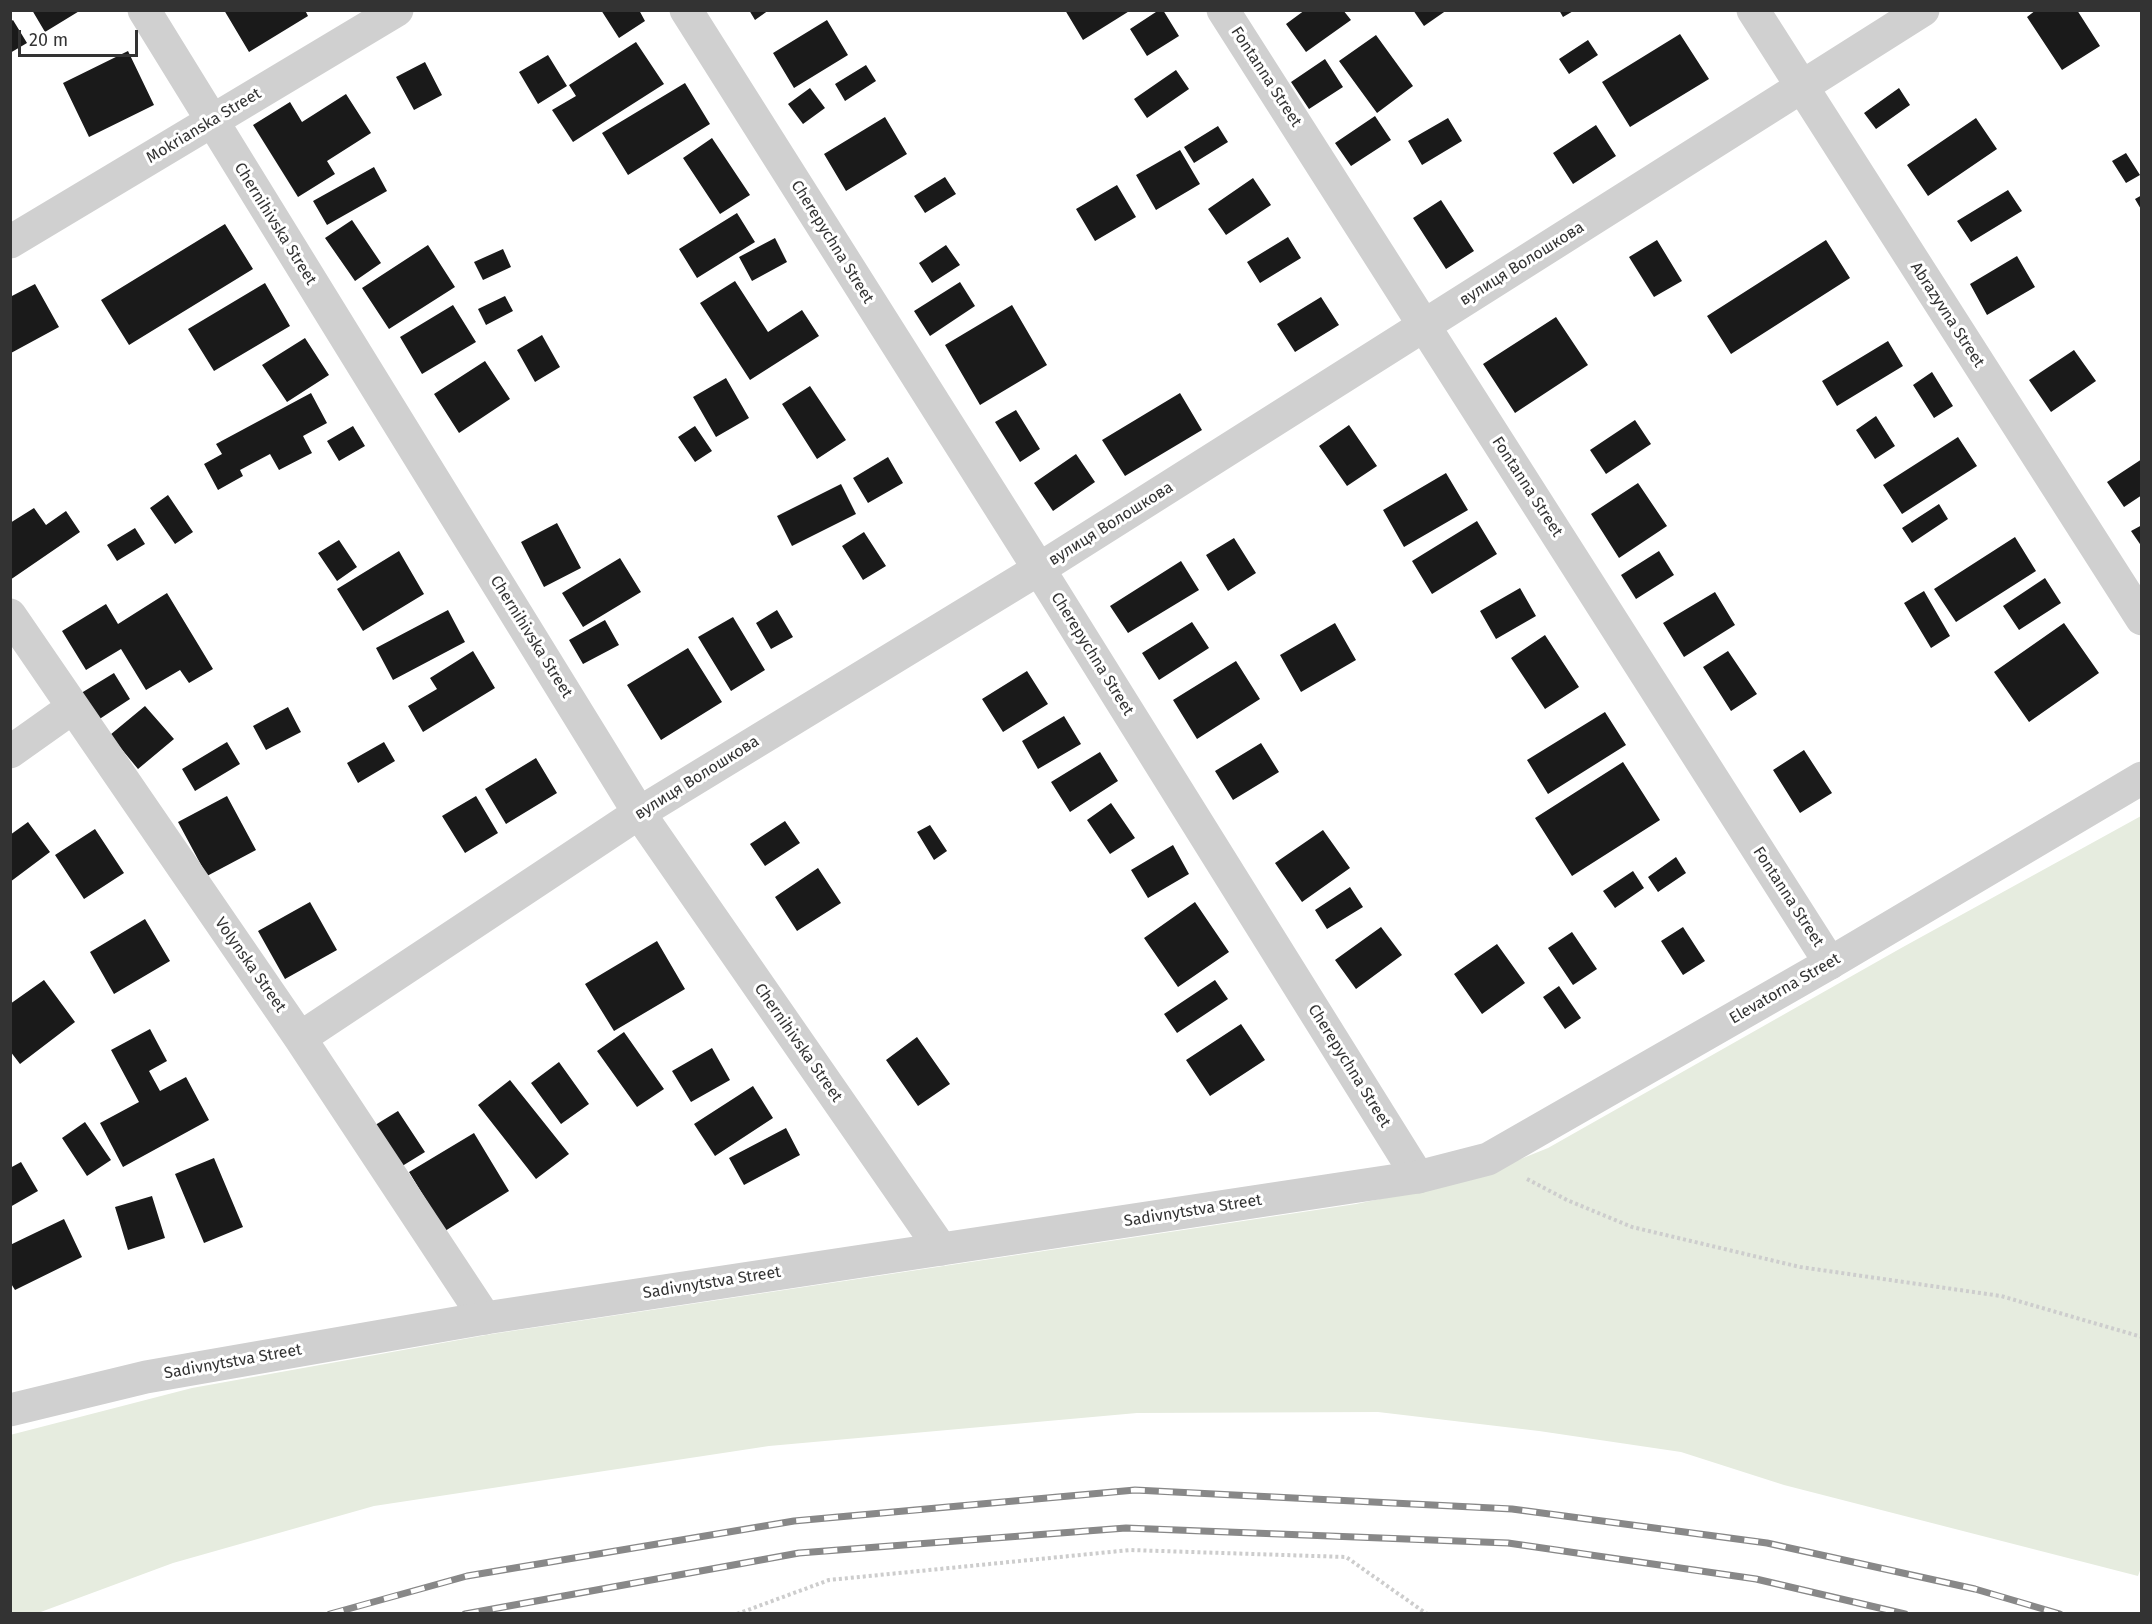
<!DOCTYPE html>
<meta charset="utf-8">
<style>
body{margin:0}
#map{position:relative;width:2152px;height:1624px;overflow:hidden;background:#fff;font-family:"Fira Sans",sans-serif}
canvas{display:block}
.frame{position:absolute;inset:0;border:12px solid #333;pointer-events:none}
.scale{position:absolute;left:18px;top:30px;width:120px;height:27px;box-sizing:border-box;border:3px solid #333;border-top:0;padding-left:8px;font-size:18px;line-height:21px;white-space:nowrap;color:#333;-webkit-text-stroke:4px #fff;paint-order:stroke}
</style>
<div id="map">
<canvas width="2152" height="1624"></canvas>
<div class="frame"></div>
<div class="scale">20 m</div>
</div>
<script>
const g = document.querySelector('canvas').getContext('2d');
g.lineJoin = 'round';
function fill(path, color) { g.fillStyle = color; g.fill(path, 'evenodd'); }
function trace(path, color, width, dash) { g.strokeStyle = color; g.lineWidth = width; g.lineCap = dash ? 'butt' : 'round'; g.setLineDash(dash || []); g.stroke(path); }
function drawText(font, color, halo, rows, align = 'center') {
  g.font = font + ' "Fira Sans",sans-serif'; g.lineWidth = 6; g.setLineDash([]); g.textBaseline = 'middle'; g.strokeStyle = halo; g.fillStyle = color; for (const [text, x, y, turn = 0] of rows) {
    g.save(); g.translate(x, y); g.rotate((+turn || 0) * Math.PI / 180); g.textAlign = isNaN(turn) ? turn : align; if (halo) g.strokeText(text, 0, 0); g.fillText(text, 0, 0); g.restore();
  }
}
fill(new Path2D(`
 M2141 816 2142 1565 2138 1576 1784 1485 1681 1452 1539 1431 1378 1412 1137 1413 769 1446 374 1506 173 1563 38 1613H11L10 1435 192 1388 492 1334 1356 1204 1466 1181 1548 1148 1903 947Z`), '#e6ecdf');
fill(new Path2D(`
 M32 10H81L45 32Z
 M224 10H305L308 16 249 52Z
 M601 10H639L645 21 619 38Z
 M749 10H769L755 20Z
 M1065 10H1131L1083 40Z
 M1159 10H1163L1179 36 1147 56 1130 29Z
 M1305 10H1343L1351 20 1306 52 1286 24Z
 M1413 10H1447L1424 26Z
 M1559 10H1575L1563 17Z
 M2036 10H2077L2100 46 2062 70 2027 17Z
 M13 20 27 43 10 53V22Z
 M827 20 848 55 794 88 773 53Z
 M1680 34 1709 79 1630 127 1602 82Z
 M1376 35 1413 86 1377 113 1339 61Z
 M1588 40 1598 55 1569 74 1559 59Z
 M636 42 664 84 573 142 552 110 576 96 569 85Z
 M128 51 154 105 89 137 63 83Z
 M548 55 567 86 538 104 519 72Z
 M1325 59 1343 87 1309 109 1291 82Z
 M425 62 442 95 414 110 396 77Z
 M866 65 876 81 845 101 835 84Z
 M1176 70 1189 89 1147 118 1134 99Z
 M685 83 710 124 628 175 602 133Z
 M810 88 825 108 803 124 788 104Z
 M1899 88 1910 105 1876 129 1864 113Z
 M346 94 371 133 327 161 335 174 298 197 253 125 290 102 302 122Z
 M1375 116 1391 140 1351 166 1335 143Z
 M885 117 907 154 846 191 824 154Z
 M1448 118 1462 141 1422 165 1408 141Z
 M1976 118 1997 149 1928 196 1907 165Z
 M1596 125 1616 156 1573 184 1553 153Z
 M1218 126 1228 142 1194 163 1184 147Z
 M712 138 750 195 720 214 683 158Z
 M1180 150 1200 184 1156 210 1136 175Z
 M2126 153 2140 175 2126 183 2112 161Z
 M374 167 387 191 327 225 313 201Z
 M945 177 956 194 925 213 914 196Z
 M1253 178 1271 205 1226 235 1208 209Z
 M1117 185 1136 217 1095 241 1076 209Z
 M2008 190 2022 211 1971 242 1957 221Z
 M2142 195V211L2135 199Z
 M1441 200 1474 251 1446 269 1413 218Z
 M737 213 755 242 697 278 679 249Z
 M352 220 381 263 355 281 325 238Z
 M225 224 253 269 129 345 101 300Z
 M1288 237 1301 258 1260 283 1247 262Z
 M775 238 787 262 752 281 739 257Z
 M1657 240 1682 281 1654 297 1629 257Z
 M1826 240 1850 278 1731 354 1707 316Z
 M428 245 455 287 389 329 362 288Z
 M946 245 960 265 932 283 919 263Z
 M503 249 511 267 483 280 474 262Z
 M2017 256 2035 287 1987 315 1970 284Z
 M735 281 768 332 802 310 819 336 750 380 700 303Z
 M960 282 975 306 930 336 914 311Z
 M265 283 290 326 214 371 188 329Z
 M35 284 59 327 11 353 10 297Z
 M505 296 513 311 486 325 478 309Z
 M1321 297 1339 325 1295 352 1277 324Z
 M453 305 476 342 422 374 400 337Z
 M1012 305 1047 365 980 405 945 345Z
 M1556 317 1588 365 1515 413 1483 364Z
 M542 335 560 367 535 382 517 350Z
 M305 338 329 375 287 402 262 365Z
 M1888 341 1903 366 1837 406 1822 381Z
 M2074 350 2096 381 2051 412 2029 380Z
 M485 361 510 399 459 433 434 394Z
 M1932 372 1953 406 1934 418 1913 385Z
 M726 378 749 418 716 437 693 397Z
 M810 386 846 440 817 459 782 404Z
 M311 393 327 423 303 436 312 453 279 470 270 454 240 470 243 476 218 490 204 464 222 454 216 444Z
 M1180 393 1202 430 1125 476 1102 440Z
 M1016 410 1040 449 1020 462 995 422Z
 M1876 416 1895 446 1875 459 1856 430Z
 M1635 420 1651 444 1606 474 1590 450Z
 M1349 425 1377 466 1347 486 1319 446Z
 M353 426 365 446 339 461 327 441Z
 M695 426 712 451 695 462 678 437Z
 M1958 437 1977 466 1902 514 1883 485Z
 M1076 454 1095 482 1053 511 1034 483Z
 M888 457 903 483 868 503 853 478Z
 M2142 459V495L2124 507 2107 482Z
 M1446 473 1468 510 1404 547 1383 510Z
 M1638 483 1667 526 1619 558 1591 514Z
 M841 484 856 514 792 546 777 516Z
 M168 495 193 532 175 544 150 508Z
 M1939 504 1948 519 1912 543 1902 528Z
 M34 508 46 525 66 511 80 532 10 580V523Z
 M1477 521 1497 554 1432 594 1412 561Z
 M557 523 581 568 544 587 521 542Z
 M2142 525V547L2131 531Z
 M135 528 145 544 117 561 107 545Z
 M864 532 886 566 863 580 842 546Z
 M2015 537 2036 571 1956 622 1934 589Z
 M1234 538 1256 573 1228 591 1206 555Z
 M339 540 357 567 337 581 318 553Z
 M399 551 424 594 363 631 337 589Z
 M1659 551 1674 575 1636 599 1621 575Z
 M620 558 641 592 583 627 562 593Z
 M1181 561 1199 590 1128 633 1110 606Z
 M2045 578 2061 603 2019 630 2003 606Z
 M1520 588 1536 616 1496 639 1480 611Z
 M1924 591 1950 636 1931 648 1904 603Z
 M1715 592 1735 625 1684 657 1663 623Z
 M167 593 213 669 189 683 180 670 146 690 121 649 86 670 62 631 106 604 118 624Z
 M448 610 465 642 393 680 376 648Z
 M777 610 793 637 771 649 756 623Z
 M733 617 765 670 731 691 698 637Z
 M605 620 619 645 583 664 569 640Z
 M1192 622 1209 648 1159 680 1142 653Z
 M1335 623 1356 660 1301 692 1280 655Z
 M2064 623 2099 673 2029 722 1994 672Z
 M1545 635 1579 687 1545 709 1511 658Z
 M688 648 722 702 661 740 627 685Z
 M473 651 495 688 423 732 408 706 437 689 430 678Z
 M1728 651 1757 694 1731 711 1703 667Z
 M1236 661 1260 699 1197 739 1173 700Z
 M1027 671 1048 704 1003 732 982 699Z
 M114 673 130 699 95 722 78 695Z
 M145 706 174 739 138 769 110 735Z
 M288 707 301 732 266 750 253 726Z
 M1605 712 1626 745 1548 794 1527 760Z
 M1064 716 1081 744 1038 769 1022 741Z
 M227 742 240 764 195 791 182 769Z
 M384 742 395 761 358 783 347 763Z
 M1261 743 1279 772 1233 800 1215 771Z
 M1804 750 1832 793 1800 813 1773 770Z
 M1100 752 1118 781 1070 812 1051 782Z
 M536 758 557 793 506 824 485 789Z
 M1623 762 1660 820 1572 876 1535 818Z
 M227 796 256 850 207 876 178 822Z
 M476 796 498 833 465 853 442 816Z
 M1111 803 1135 838 1110 854 1087 820Z
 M785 821 800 843 765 866 750 844Z
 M28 822 50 852 10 882V835Z
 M930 825 947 851 934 860 917 832Z
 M95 829 124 873 84 899 55 855Z
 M1323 830 1350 868 1302 902 1275 863Z
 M1173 845 1189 874 1148 898 1131 870Z
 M1676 857 1686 873 1658 892 1648 877Z
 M818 868 841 903 797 931 775 897Z
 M1633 871 1644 888 1615 908 1603 891Z
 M1350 887 1363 907 1327 929 1315 910Z
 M310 902 337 950 285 979 258 931Z
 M1195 902 1229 952 1178 987 1144 938Z
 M145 919 170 961 114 994 90 952Z
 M1381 927 1402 955 1356 989 1335 960Z
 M1683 927 1705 961 1683 975 1661 941Z
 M1572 932 1597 969 1573 985 1548 948Z
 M657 941 685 989 614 1031 585 984Z
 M1497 944 1525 983 1482 1014 1454 974Z
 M44 980 75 1022 20 1064 10 1051V1004Z
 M1215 980 1228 999 1177 1033 1164 1014Z
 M1559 986 1581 1018 1565 1029 1543 997Z
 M1241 1024 1265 1060 1210 1096 1186 1060Z
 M150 1029 167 1061 149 1071 160 1091 186 1077 209 1120 123 1167 100 1123 139 1102 111 1050Z
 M624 1032 664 1089 637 1107 597 1051Z
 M917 1037 950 1084 918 1106 886 1060Z
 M712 1048 730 1080 691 1102 672 1071Z
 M559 1062 589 1104 561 1124 531 1083Z
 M510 1080 569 1154 536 1179 478 1105Z
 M753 1086 773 1118 715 1156 694 1124Z
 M398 1111 425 1152 399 1168 372 1127Z
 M85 1122 111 1160 87 1176 62 1138Z
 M786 1128 800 1155 744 1185 729 1158Z
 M474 1133 509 1191 445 1231 409 1172Z
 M214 1158 243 1227 204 1243 175 1174Z
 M21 1162 38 1191 10 1207V1168Z
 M152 1196 165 1238 128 1250 115 1207Z
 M64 1219 82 1257 15 1290 10 1282V1245Z`), '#1a1a1a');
trace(new Path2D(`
 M1527 1179 1567 1200 1632 1227 1800 1267 2001 1296 2142 1337
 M737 1614 829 1580 1130 1550 1346 1557 1427 1614`), '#cdcdcd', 4, [3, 3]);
trace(new Path2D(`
 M144 10 639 813 941 1249
 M686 10 1039 569 1418 1177
 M1223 10 1830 963
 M1753 10 2142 619
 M10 242 397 10
 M10 615 300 1038 485 1318
 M10 752 72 708
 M300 1038 639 813 1039 569 1923 10`), '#d0d0d0', 33);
trace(new Path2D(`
 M10 1410 146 1377 485 1318 1418 1177 1488 1159 1830 963 2142 778`), '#d0d0d0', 33);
const rail = new Path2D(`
 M330 1614 467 1576 794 1521 1135 1490 1512 1509 1767 1543 1975 1589 2060 1614
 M465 1614 799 1553 1126 1528 1508 1543 1756 1579 1905 1614`);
trace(rail, '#888', 7);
trace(rail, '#fff', 4.5, [14]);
drawText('16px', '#333', '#fff', [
 ["Fontanna Street",1266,77,57],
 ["Mokrianska Street",204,126,-31],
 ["Chernihivska Street",275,224,58],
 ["Cherepychna Street",832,242,58],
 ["вулиця Волошкова",1522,264,-32],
 ["Abrazyvna Street",1947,315,57],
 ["Fontanna Street",1527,487,57],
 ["вулиця Волошкова",1111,524,-32],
 ["Chernihivska Street",531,637,58],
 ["Cherepychna Street",1092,654,58],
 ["вулиця Волошкова",697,778,-32],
 ["Fontanna Street",1788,897,57],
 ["Volynska Street",250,965,55],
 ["Elevatorna Street",1785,989,-30],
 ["Chernihivska Street",798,1043,55],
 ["Cherepychna Street",1349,1066,58],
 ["Sadivnytstva Street",1193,1211,-9],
 ["Sadivnytstva Street",712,1283,-9],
 ["Sadivnytstva Street",233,1362,-10]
]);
</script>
